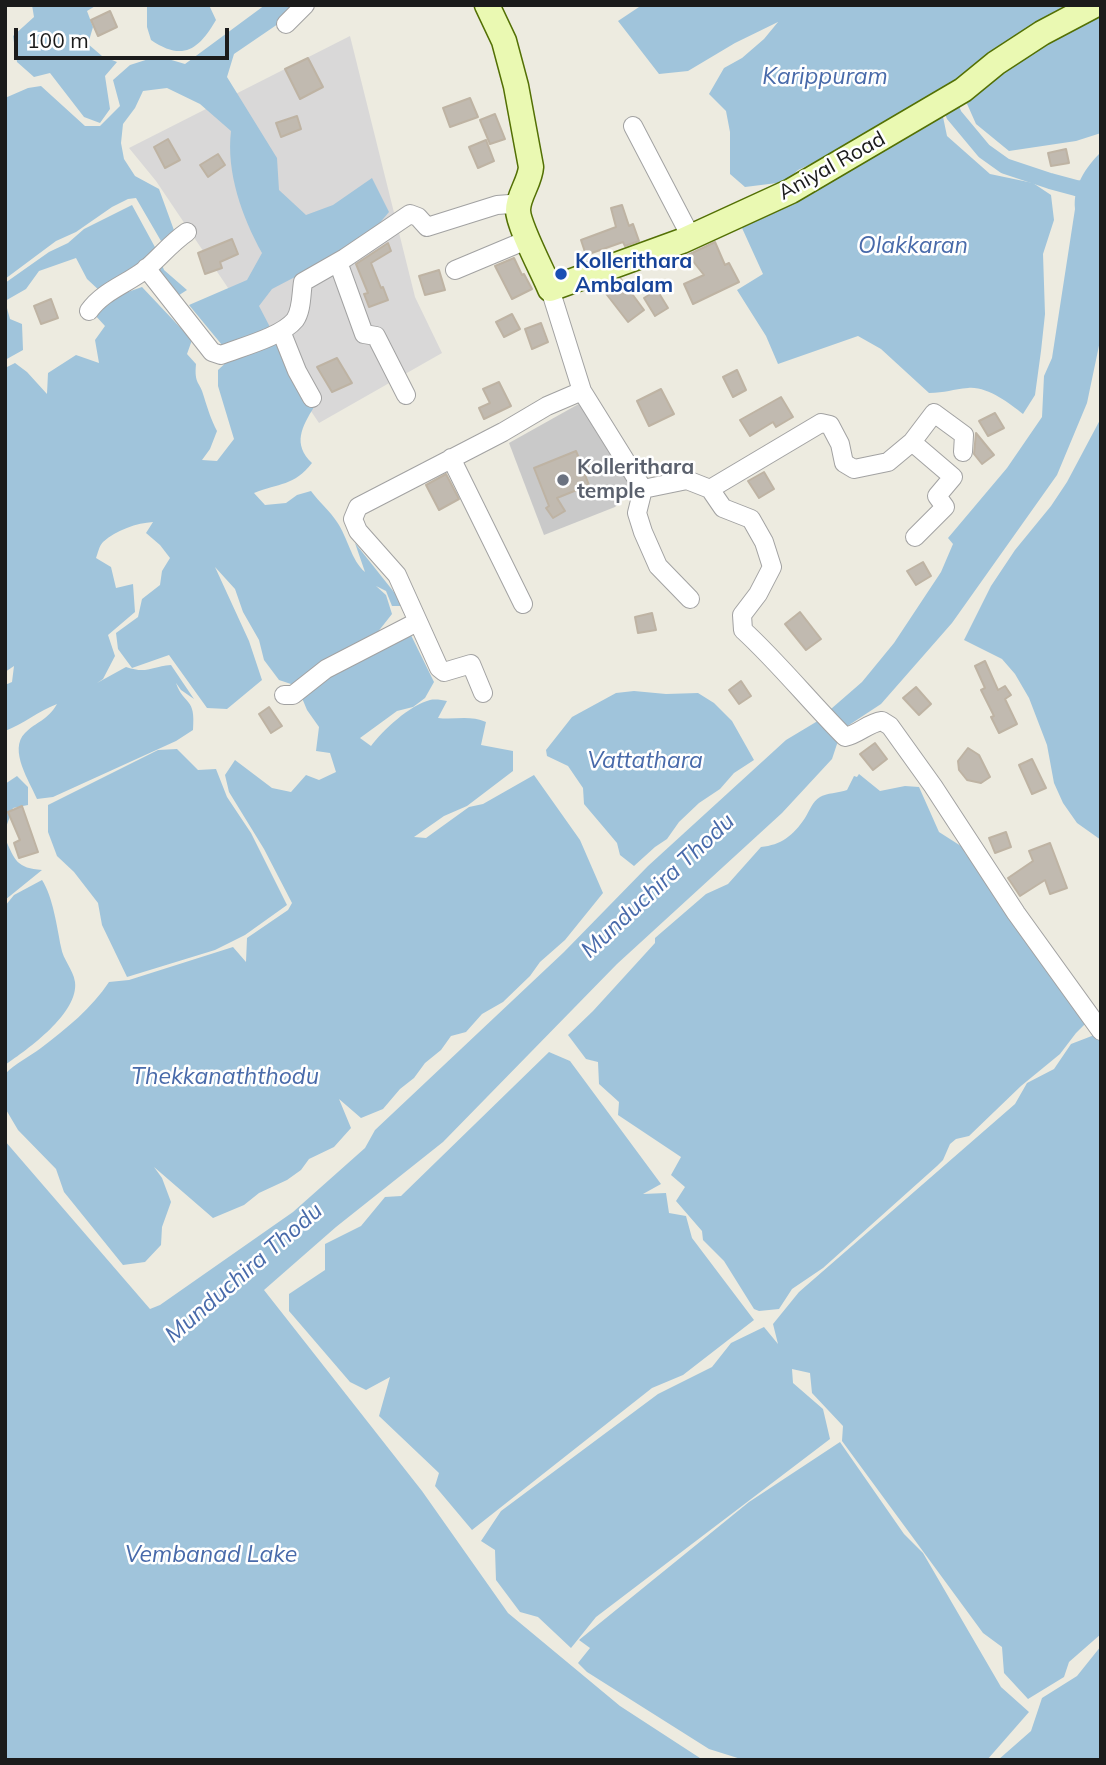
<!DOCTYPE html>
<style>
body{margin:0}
#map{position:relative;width:1106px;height:1765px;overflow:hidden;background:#edebe0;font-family:Mulish,sans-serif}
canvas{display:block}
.frame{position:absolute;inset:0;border:7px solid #1b1b1b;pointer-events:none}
.scale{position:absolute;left:14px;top:28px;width:215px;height:32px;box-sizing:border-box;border:4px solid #1b1b1b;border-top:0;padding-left:9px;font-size:21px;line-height:24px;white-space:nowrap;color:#1b1b1b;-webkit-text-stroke:5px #fff;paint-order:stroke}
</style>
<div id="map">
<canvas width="1106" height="1765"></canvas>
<div class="frame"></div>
<div class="scale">100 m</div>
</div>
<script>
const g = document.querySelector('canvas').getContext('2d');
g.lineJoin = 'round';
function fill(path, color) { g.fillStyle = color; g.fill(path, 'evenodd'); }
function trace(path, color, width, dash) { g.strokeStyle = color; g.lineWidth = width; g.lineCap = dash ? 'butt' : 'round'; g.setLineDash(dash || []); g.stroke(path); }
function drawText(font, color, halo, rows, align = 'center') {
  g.font = font + ' Mulish,sans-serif'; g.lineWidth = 5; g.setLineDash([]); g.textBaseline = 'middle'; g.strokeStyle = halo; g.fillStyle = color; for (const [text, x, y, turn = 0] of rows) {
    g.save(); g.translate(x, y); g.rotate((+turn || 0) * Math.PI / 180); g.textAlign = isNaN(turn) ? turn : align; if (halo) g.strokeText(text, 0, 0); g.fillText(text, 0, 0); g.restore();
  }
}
fill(new Path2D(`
 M350 36 415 297 442 353 319 423 156 181 129 148Z`), '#d9d8d8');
fill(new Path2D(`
 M584 401 634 489 615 507 544 535 509 443Z`), '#c9c9c9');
fill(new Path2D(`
 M32 5H97L87 11 93 27 88 44 102 56 117 62 105 76 110 109 100 123 84 117 50 73 34 77 17 62 13 36 34 17Z
 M147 5H209L216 20C198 51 182 61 151 40L147 27Z
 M265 5H291L297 11 234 54 227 77 277 158 279 190 306 215 333 205 372 178 389 212 372 232 316 266 272 289 259 306 271 329 222 345 189 305 247 280 262 253C242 217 226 172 231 131L200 104 167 88 143 91 135 108 123 124 121 143 124 159 135 176 159 189 175 233 161 241 136 198 128 199 112 207 76 232 56 241 5 279V98L28 88 41 86 85 126H100L120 106 113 80 130 65 158 56 185 64Z
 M642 5H1079L1101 11V133L1076 141 1009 151 976 124 964 97 976 68 828 156 798 170 785 182 745 187 730 174V132L726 111 709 94 724 68 742 58 764 39 778 22 735 43 688 71 659 74 618 21Z
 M942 112 947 136 990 174 1033 183 1051 195 1054 220 1043 254 1045 314 1041 351 1035 395 1023 414C1009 403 987 386 968 388 953 389 945 393 929 393L881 349 858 336 778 364 766 336 737 290 763 274 742 228 772 204Z
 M1101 152V336L1087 403 1057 475 952 623 881 704 846 727 838 741 832 759 782 813 617 964 443 1142 336 1227 264 1290 422 1491 508 1613 620 1706 703 1760H5V1141L150 1309 160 1305 293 1212 365 1148 375 1130 564 952 648 866 786 740 816 722 862 682 894 643 941 572 953 544 948 538 1007 468 1042 417 1044 376 1052 358 1075 209C1073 186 1085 168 1101 152Z
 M132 205 156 249 164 270 187 290 173 299 156 276 102 293 87 279 76 258 39 271 26 289 5 301 10 319 22 324 23 350 5 360V283L49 252 68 243 84 229Z
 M142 287 192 340 187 354 196 364C194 385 200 381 204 397 208 410 211 419 217 431L210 449 202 460 217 461 234 439 218 386V370L232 357 269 340 284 351 302 389 314 407C302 427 292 444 312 463 294 486 279 483 254 493L265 505 286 503 297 495 311 491C319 502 330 511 337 522 348 538 351 560 365 572L355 543 405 606H392L386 591 376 586 386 595 392 614 377 633 352 645 331 659 408 629 434 682 425 698 413 707 397 711 360 738 371 746C383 730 410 705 430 700 435 699 442 700 447 701L438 718C455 720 470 715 486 722L481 745 513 751V771L467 806 444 816 414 837 426 838 469 807 483 804 534 775 580 840 603 893 565 940 540 962 530 976 503 1002 482 1014 466 1032 451 1036 441 1050 425 1063 414 1078 400 1089 383 1109 361 1118 339 1099 351 1128 334 1147 309 1159 301 1170 287 1180 259 1193 244 1205 213 1218 154 1167 162 1178 171 1202 162 1227 161 1245 145 1262 123 1265 64 1192 56 1169 18 1130 5 1108V1074C16 1063 29 1057 41 1048 66 1029 92 1008 109 982L129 980 233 947 246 962 247 938 288 910 292 903 264 849 229 792 225 775 235 760 272 788 291 792 306 775 319 780 336 772 330 753 316 751 319 727 307 710 297 686 279 680 264 660 259 640 243 612 235 589 215 567 249 641 262 680 227 709 207 708 169 655 132 668 118 649 116 633 138 617 142 599 160 585 162 571 170 558 160 545 146 533 153 522C137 523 116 530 103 542 99 546 98 553 96 558L111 567 116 588 133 584 135 612 108 635 115 656 103 679 97 683 126 667C147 674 150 667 171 665L194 699 181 690 176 683C184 706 196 696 193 730L176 741 53 797 37 799C30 782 8 750 25 733 37 721 47 721 57 704 38 711 24 724 5 731V685L12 682 14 666 5 672V368L15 363 27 372 47 394 48 373 76 355 99 363 95 340 105 326 94 314 105 300Z
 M1101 418V840L1077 823 1063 803 1054 783 1047 745 1029 698 1015 674 1002 659 964 640 991 586 1015 550 1051 506 1067 482Z
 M634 691 666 694 698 693 714 703 732 721 754 760 734 773 720 789 699 803 679 822 667 839 655 847 634 866 620 855 617 843 584 804 583 788 568 766 547 756 546 750 572 717 616 693Z
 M177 749 198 770 216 769 227 797 251 833 287 905 245 935 215 950 127 977 102 925 98 903 74 872 57 856 48 832V805L158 750Z
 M859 774 880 791 905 786 919 787 939 832 964 848 965 853 1090 1019 1076 1033 1060 1054 1021 1086 969 1136 956 1139 950 1144 943 1160 937 1166 823 1268 792 1289 779 1309 759 1311 754 1309 724 1261 703 1240 702 1231 676 1201 685 1187 671 1175 681 1157 618 1115 619 1102 599 1084 598 1062 586 1059 568 1035 593 1011 655 943V938L706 894 728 884 761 847C781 845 793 836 805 818 810 810 812 802 820 797 826 793 839 793 847 790L854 776 857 777Z
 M17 776 28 787V805L13 808 5 830V784Z
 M5 838C15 861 17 868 42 870L5 900Z
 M42 880C53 897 57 927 61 947 63 960 73 969 75 982 79 1013 28 1049 5 1065V906L14 895Z
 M1097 1034 1101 1038V1634L1069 1662 1064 1677 1028 1699 1004 1673 1002 1647 983 1633 842 1441 843 1426 812 1393 810 1373 792 1369 793 1383 823 1409 830 1439 596 1617 571 1648 538 1617 520 1612 496 1580 495 1550 481 1541 501 1511 658 1394 712 1367 731 1343 764 1327 778 1344 773 1324 799 1292 1015 1104 1027 1083 1054 1069 1071 1044Z
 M549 1052 570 1061 661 1184 643 1194 666 1193 669 1213 686 1216 692 1238 754 1320 683 1375 652 1388 472 1530 435 1486 439 1473 379 1416 390 1377 366 1390 350 1382 289 1311V1294L325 1270V1244L361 1226 385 1197 401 1196Z
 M840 1442 904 1534 923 1553 1001 1687 1029 1712 987 1760H744L709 1749 587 1672 578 1663 590 1648 579 1640 749 1502Z
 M1101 1646V1760H998L1031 1731 1042 1698 1077 1676Z`), '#a0c4db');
trace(new Path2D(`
 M944 90 954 115 984 151 1005 166 1050 181 1076 188 1092 190`), '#a0c4db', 16);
const building = new Path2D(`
 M110 11 117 27 98 36 91 20Z
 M308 58 323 87 300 99 285 69Z
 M470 98 478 117 450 127 443 108Z
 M495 114 505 139 490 144 480 120Z
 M297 116 301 129 281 137 276 123Z
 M168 139 180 160 165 168 154 147Z
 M486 140 494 161 478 168 469 147Z
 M1066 149 1069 163 1051 166 1048 153Z
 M218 154 225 165 208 177 200 165Z
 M622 205 629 226 633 224 639 241 625 246 623 242 586 255 581 240 616 227 611 208Z
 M232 239 238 254 220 262 222 268 205 274 198 253Z
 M715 242 725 265 729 263 739 282 693 304 684 284 704 275 688 255Z
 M388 243 391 251 371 263 381 288 383 287 388 300 369 307 364 294 368 293 356 264Z
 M514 258 522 275 524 274 532 289 512 299 495 266Z
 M439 270 445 290 425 295 419 276Z
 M621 279 644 310 628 322 604 291Z
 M657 290 668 308 655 316 644 298Z
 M51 299 58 318 41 324 34 306Z
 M512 314 520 329 504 337 496 322Z
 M541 323 548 342 532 349 525 329Z
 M337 358 352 383 332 392 317 367Z
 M737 370 746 390 733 397 723 377Z
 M499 382 511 406 484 419 479 408 490 403 483 389Z
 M661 389 674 414 649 426 637 401Z
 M781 397 793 417 776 427 773 422 750 436 740 420Z
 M995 413 1004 428 988 436 979 421Z
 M976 433 994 455 982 464 974 454Z
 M576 451 581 463 587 461 591 472 585 475 589 485 557 498 565 511 553 518 546 508 549 506 534 468Z
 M764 472 774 489 759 498 748 481Z
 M446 474 459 499 439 510 426 485Z
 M923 562 931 576 916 585 907 571Z
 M800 612 821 639 806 650 785 624Z
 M652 613 656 630 638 633 635 617Z
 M985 661 998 690 1005 686 1011 695 1005 699 1017 724 999 733 991 717 994 716 981 690 985 688 975 666Z
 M741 681 751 696 739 704 729 690Z
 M916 687 931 704 919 715 903 698Z
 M269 707 282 726 271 733 259 714Z
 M875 743 887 759 873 770 860 754Z
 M968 748 979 755 990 777 981 783 967 780 959 770 958 761Z
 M1032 759 1046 788 1032 794 1019 765Z
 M22 806 38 852 19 858 14 843 20 840 8 812Z
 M1006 832 1011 847 995 853 989 838Z
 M1050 843 1067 888 1050 894 1045 880 1020 896 1008 878 1033 861 1029 851Z`);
fill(building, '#c1bab0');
trace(building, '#beb3a3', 2);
const street = new Path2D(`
 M286 24 305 5
 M633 126 691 237
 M338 262 364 334 376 336 406 395
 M146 268 212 352 221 355C241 347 281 337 295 320 302 310 301 294 303 282L345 258 410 214 418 217 427 227 497 205 510 204 518 212
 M455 270 529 239
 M550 289 582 391 643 489 687 480 710 489 723 508 751 519 764 542 772 567 758 594 742 615 743 630C779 663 810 702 845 737 859 734 868 723 882 721L890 726 933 786 1016 913 1101 1031
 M89 311C103 291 127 284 146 269 160 257 171 243 187 232
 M281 331 297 371 312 398
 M912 442 953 477 937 496 945 507 915 537
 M451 458 523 604
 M643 489 637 513 643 532 658 566 690 599
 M710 489 821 423 830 425 840 444 844 463 854 469 888 462 912 442 934 413 964 435 963 452
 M483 693 471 664 444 672 439 668 397 575 358 531 353 519 358 507 503 432 547 406 582 391
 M284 695H293L326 669 417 622`);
const secondary = new Path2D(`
 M487 5 504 41 516 86 531 167C530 182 518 196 518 210 518 225 543 272 550 289L682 241 791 191 963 90 996 63 1042 33 1095 5`);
trace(street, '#a2a2a2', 20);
trace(secondary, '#537004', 27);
trace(street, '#fff', 18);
trace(secondary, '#eaf9b2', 24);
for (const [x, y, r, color] of [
 [561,274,7,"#1a4fb4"],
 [563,480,7,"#6b7280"]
]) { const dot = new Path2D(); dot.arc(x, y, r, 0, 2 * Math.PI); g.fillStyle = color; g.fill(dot); trace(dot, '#fff', 2.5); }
drawText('21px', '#1b1b1b', '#fff', [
 ["Aniyal Road",832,166,-29]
]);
drawText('bold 21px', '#164399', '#fff', [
 ["Kollerithara",575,262],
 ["Ambalam",575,286]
], 'left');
drawText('bold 21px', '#5b616d', '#fff', [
 ["Kollerithara",577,468],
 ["temple",577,492]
], 'left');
drawText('italic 23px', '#486aaa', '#fff', [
 ["Karippuram",825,77],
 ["Olakkaran",913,246],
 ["Vattathara",645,761],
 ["Munduchira Thodu",658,886,-43],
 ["Thekkanaththodu",225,1077],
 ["Munduchira Thodu",244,1273,-41],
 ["Vembanad Lake",211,1555]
]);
</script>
